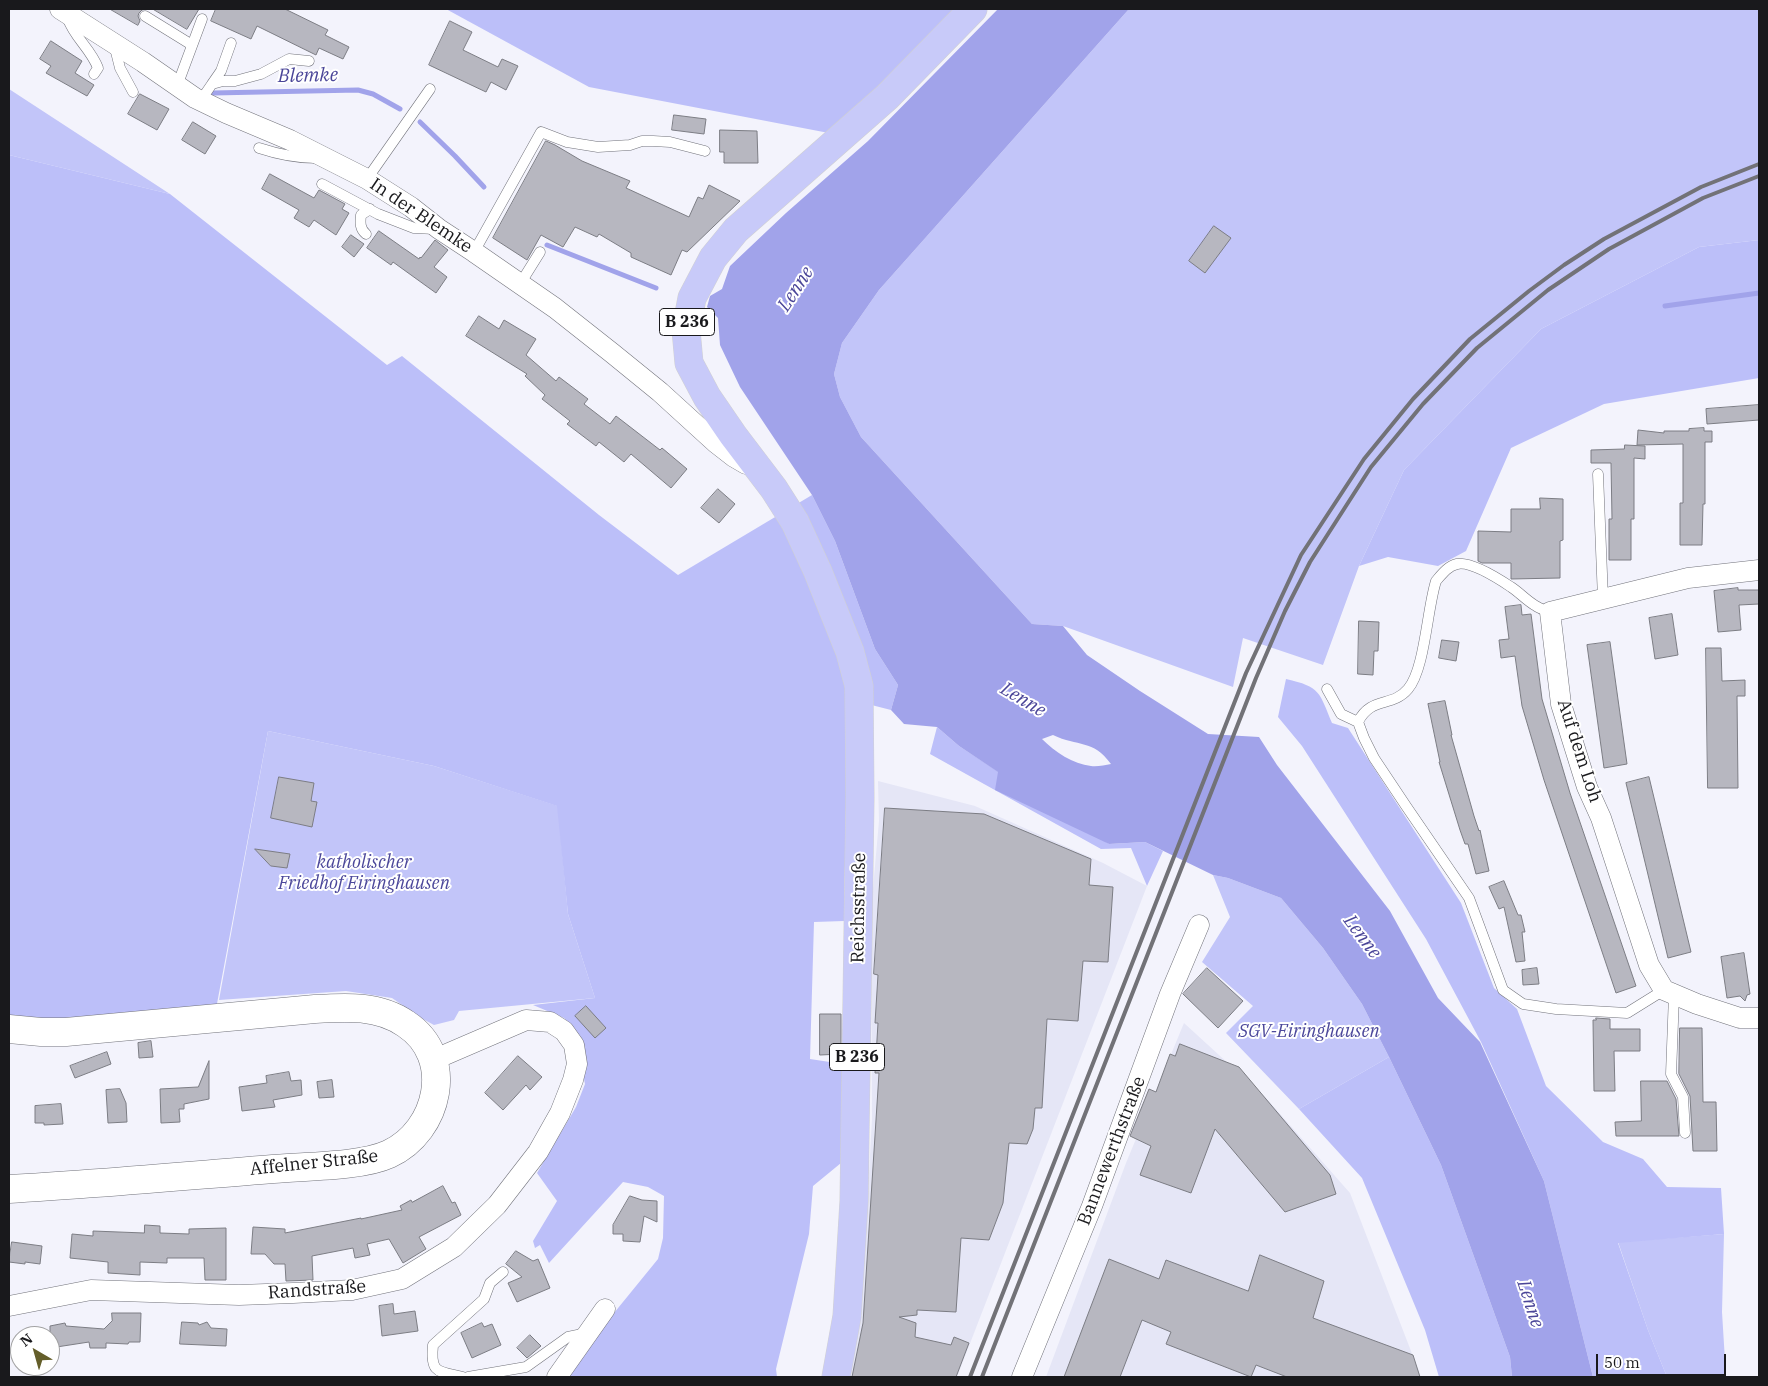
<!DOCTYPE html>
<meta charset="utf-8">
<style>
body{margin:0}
#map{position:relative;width:1768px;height:1386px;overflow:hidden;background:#f3f3fc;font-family:"IBM Plex Serif",serif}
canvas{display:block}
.frame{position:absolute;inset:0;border:10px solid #19191c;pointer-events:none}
.north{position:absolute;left:10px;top:1326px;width:50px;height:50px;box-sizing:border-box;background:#fff;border:1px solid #a3a3a4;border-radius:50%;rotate:322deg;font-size:14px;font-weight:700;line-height:20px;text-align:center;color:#19191c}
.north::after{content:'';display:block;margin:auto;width:18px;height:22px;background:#645e2a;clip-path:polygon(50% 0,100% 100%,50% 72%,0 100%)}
.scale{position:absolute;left:1596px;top:1354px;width:130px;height:22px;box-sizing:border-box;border:2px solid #19191c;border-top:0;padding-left:6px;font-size:15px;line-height:18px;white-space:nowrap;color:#19191c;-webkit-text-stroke:4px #fff;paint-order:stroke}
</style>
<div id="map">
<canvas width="1768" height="1386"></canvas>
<div class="frame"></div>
<div class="north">N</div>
<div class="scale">50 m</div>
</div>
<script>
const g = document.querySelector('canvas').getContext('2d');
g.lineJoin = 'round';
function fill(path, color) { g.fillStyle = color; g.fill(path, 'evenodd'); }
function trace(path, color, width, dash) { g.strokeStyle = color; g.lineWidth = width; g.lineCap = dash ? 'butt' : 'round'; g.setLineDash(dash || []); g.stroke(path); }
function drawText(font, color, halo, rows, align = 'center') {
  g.font = font + ' "IBM Plex Serif",serif'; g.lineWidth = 4; g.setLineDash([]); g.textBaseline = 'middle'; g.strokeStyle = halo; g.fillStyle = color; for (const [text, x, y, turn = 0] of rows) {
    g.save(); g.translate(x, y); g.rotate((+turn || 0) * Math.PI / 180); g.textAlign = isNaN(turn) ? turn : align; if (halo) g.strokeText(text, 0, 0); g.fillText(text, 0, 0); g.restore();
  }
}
fill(new Path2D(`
 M878 781 975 806 1103 863 1147 886 957 1377H849L861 1318 872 1119 871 911 879 821Z
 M1184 1023 1266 1098 1350 1193 1421 1377H1046L1126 1163Z`), '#e5e6f6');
fill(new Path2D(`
 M1129 9H1759V240L1699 247 1541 329 1404 470 1359 566 1323 665 1243 638 1233 687 1063 626 1032 624 861 437 840 397 834 374 842 343 879 290Z
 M9 89 170 194 9 155Z
 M268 731 434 766 558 806 568 914 595 998 459 1011 454 1020 434 1025 421 1018 392 998 346 991 219 1000Z
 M1213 875 1228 878 1281 898 1323 948 1362 1004 1389 1057 1299 1109 1226 1033 1253 1006 1202 962 1230 917Z
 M1724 1234 1722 1312 1726 1377H1667L1648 1330 1618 1242Z`), '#c2c5f9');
fill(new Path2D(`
 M446 9H964L834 134 589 87Z
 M9 155 170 194 387 365 402 356 599 515 678 575 812 495 835 541 875 649 898 685 891 710 848 699 844 921 814 922 810 1059 843 1064 841 1163 813 1186 809 1234 776 1369 777 1377H565L609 1316 614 1313 658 1259 663 1238 664 1196 648 1187 623 1182 549 1263 540 1245 535 1248 533 1241 557 1201 537 1173 576 1107 585 1084 574 1030 564 1018 533 1005 595 998 568 914 557 806 434 766 268 731 216 1009 9 1023Z
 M1759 240V378L1604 404 1511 448 1466 551 1438 566 1388 557 1359 566 1404 470 1541 329 1699 247Z
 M1286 679C1321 687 1319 692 1332 723L1348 728 1461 903 1494 988 1517 1009 1546 1086 1603 1142 1643 1159 1667 1187 1721 1188 1724 1234 1618 1243 1648 1330 1667 1377H1593L1544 1181 1481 1042 1426 939 1302 746 1278 717Z
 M937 727 959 746 1109 844 1145 842 1163 851 1147 886 1131 848 1101 849 930 754Z
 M1389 1057 1441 1165 1510 1357 1512 1377H1439L1425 1330 1362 1178 1299 1109Z`), '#bcbff9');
fill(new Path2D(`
 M998 9H1129L879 290 842 343 834 374 840 397 861 437 1032 624 1063 626 1087 655 1140 691 1208 734 1259 737 1277 765 1390 911 1438 998 1480 1042 1544 1181 1593 1377H1512L1510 1357 1441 1165 1389 1057 1362 1004 1323 948 1281 898 1228 878 1213 875 1145 842 1109 844 995 790 998 772 959 746 937 727 904 724 891 710 898 685 875 649 835 541 812 495 740 387 720 345 718 318 707 307 710 296 722 289 730 266 786 213 868 141ZM1053 735C1078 747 1093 739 1111 764 1105 765 1097 767 1091 766 1073 764 1055 752 1042 739Z`), '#a1a3ea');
trace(new Path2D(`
 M213 93 358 90 373 94 400 109
 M420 122 455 156 484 187
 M547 245 656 288
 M1665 306 1759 293`), '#a1a3ea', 5);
const building = new Path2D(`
 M110 9H147L142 10 139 13 138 16 140 21 138 25Z
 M153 9H199L187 29Z
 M216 9H285L328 30 325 35 349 47 343 59 319 48 316 55 257 26 251 39 211 21Z
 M450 21 472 32 463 50 498 67 502 59 518 66 506 90 491 82 486 92 429 65Z
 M51 41 82 61 75 73 94 85 87 96 46 73 51 66 40 59Z
 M140 94 169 109 157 130 128 114Z
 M674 115 706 119 704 134 672 130Z
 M193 122 216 136 205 154 182 140Z
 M720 130 757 131 758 163H724V152H720Z
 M546 141 555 145 582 161 630 181 626 188 689 217 698 197 703 199 709 185 740 201 687 252 682 250 671 275 631 257V253L599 234 597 237 575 227 563 247 541 235 527 260 493 238Z
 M270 174 314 198 319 190 345 204 342 209 349 213 336 235 314 220 309 227 294 218 299 210 262 189Z
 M1214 226 1231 238 1205 273 1189 261Z
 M379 231 419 259 420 257 421 258 435 240 448 250 434 267 447 277 436 293 393 262 391 265 367 248Z
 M351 235 364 244 354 257 342 247Z
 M479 316 499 329 504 320 536 339 526 355 556 381 559 377 588 399 584 404 610 424 616 416 660 450 662 448 687 469 671 488 631 454 624 462 599 442 596 446 567 424 570 421 542 399 545 395 525 376 527 374 466 336Z
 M1759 405V420L1707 424 1706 409Z
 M1704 428V431H1712V442H1705V504H1703L1702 545H1680V503H1683V444L1637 445 1638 430 1664 433V431H1689V429Z
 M1625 445 1645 446V459L1634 458V519H1631V560H1609V519H1612L1611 463H1591V450L1624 449Z
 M718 489 735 504 719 523 701 508Z
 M1540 498 1563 499V540L1560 541V578L1511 579V563H1482L1478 561V531L1511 532V509H1540Z
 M1738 588V590H1759V604L1739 605 1741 630 1718 632 1714 591Z
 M1521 605 1522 615 1531 614 1542 699 1570 793 1636 986 1616 993 1544 780 1522 706 1515 656 1501 658 1499 640 1509 639 1505 607Z
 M1672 614 1678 655 1655 659 1649 618Z
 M1359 621 1379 622 1378 651H1374L1373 675 1358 674Z
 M1442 640 1459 642 1456 661 1439 658Z
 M1610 642 1627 764 1604 768 1587 645Z
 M1706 648H1721L1722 681 1745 680V696H1737L1738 788H1708Z
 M1445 701 1452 735H1451L1474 816 1479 831 1480 830 1489 871 1476 874 1468 844H1465L1460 830 1439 762H1440L1428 704Z
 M279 777 314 783 311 801 317 802 312 827 271 818Z
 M1649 777 1691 952 1668 958 1626 783Z
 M885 808 984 814 1091 859 1089 885 1113 887 1108 962 1083 961 1078 1021 1047 1019 1042 1108H1035L1033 1129 1027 1144 1009 1143 1003 1203 989 1240 961 1238 956 1312 917 1310V1315L899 1317 916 1323 915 1337 951 1345 954 1337 969 1343 956 1377H852L863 1323 879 1073H875L878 1023H875L878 975 874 974Z
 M255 849 290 854 287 868 271 866Z
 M1504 881 1518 915H1521L1525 932H1522L1525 961 1516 962 1504 907 1499 909 1489 887Z
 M1744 953 1750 994 1747 995 1745 1001 1740 996 1727 998 1721 957Z
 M1207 968 1243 1001 1218 1028 1183 994Z
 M1537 968 1539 984 1523 985 1522 970Z
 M586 1006 606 1028 595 1038 575 1016Z
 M820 1014H841V1054L820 1055Z
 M1596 1018 1610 1019V1029H1640V1051H1614L1615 1091H1594L1593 1020H1596Z
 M1680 1028H1702L1703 1102H1716L1717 1151H1693L1690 1096 1679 1074Z
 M151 1041 153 1057 139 1058 138 1043Z
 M1180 1044 1239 1067 1330 1175 1336 1194 1285 1212 1215 1129 1191 1193 1140 1175 1151 1146 1130 1136 1149 1089 1156 1092 1170 1054 1175 1056Z
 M107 1052 111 1064 75 1078 70 1066Z
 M518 1056 542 1077 530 1090 526 1085 503 1110 485 1093Z
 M209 1061V1099L184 1104V1109H179L180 1122 161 1123 160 1089 198 1087Z
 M289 1072 291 1081 301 1080 302 1095 273 1100 275 1107 242 1111 239 1087 267 1083 266 1076Z
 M332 1080 334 1097 319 1098 317 1082Z
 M1641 1081H1667L1676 1099 1679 1136H1616L1615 1122 1641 1121Z
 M120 1089 126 1103 127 1122 108 1123 106 1090Z
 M61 1104 63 1124 44 1125V1123H35V1106Z
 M443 1186 452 1203 455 1202 461 1215 419 1237 426 1249 403 1263 389 1239 367 1244 370 1255 355 1258 353 1248 312 1256 313 1280 286 1281 285 1264H274L265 1254H251L253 1227 285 1229V1233L361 1218V1219L402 1210 400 1206 411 1200 412 1202Z
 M630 1196 642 1200 657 1201V1222L644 1216 640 1242 623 1241V1234H613V1225Z
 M145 1225 160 1226V1233L189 1234V1229L226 1228V1280H205L204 1258H167V1263L140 1262V1275L108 1273V1262L70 1258 72 1234 93 1236V1231L144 1233Z
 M12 1242 42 1246 40 1264 25 1262V1264L9 1262Z
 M516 1251 533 1261 538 1259 550 1288 517 1302 508 1283 522 1277 506 1264Z
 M1260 1255 1324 1281 1313 1318 1413 1355 1420 1377H1287L1256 1365 1251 1377 1166 1344 1171 1332 1142 1320 1120 1377H1064L1109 1259 1159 1279 1166 1260 1248 1291Z
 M393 1304 394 1314 415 1311 418 1331 382 1336 379 1306Z
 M112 1313H141L140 1342H129L128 1344 106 1343V1348H90L89 1342 50 1348V1326L65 1323 66 1326 104 1329 112 1321Z
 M182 1322 198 1323 199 1325 207 1322 211 1328 227 1329 226 1346 180 1344Z
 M482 1323 484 1327 492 1324 501 1345 472 1358 461 1333Z
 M530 1335 541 1346 527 1358 517 1348Z`);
fill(building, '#b7b7c0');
trace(building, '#7c7d84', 1);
const service = new Path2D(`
 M145 16 192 45
 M68 19C74 37 91 49 98 68L94 74
 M114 44 120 68 133 92
 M212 84 221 71 231 43
 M177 86 202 19
 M201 100 212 84 223 81H235L261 74 289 59 309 61
 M259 148C277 154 297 158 316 158
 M367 179 430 89
 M322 184 378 214 414 228 436 229
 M366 234C360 229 360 223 361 215L370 209
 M474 252 541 132 567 142 598 147 630 145 642 141H653L670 142 705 151
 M520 284 540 252
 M1598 474 1603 599
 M1550 612C1545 610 1540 609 1536 606 1527 601 1519 592 1511 587 1499 579 1471 561 1457 564 1448 566 1442 574 1436 581 1427 609 1425 669 1408 689 1392 708 1371 696 1358 722L1364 738 1374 758 1406 806 1469 898 1503 990 1523 1004 1556 1009 1627 1013 1664 990
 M1327 689 1341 714 1358 722
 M1674 995 1671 1074 1683 1097 1685 1133
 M463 1377C438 1371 430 1374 433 1345L484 1299 490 1283 503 1272
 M468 1377 526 1367 568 1337 587 1333`);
const minor = new Path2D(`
 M60 9 143 62 195 98 226 113 290 140 367 179 411 207 439 229 474 252 555 308 612 353 660 392 716 443 734 457 746 464 753 463
 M1759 570 1688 578 1550 612 1561 704 1587 787 1601 818 1649 965 1664 990 1697 1004 1740 1018H1759
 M9 1306 91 1290 239 1295 293 1293 352 1290 402 1279 454 1247 497 1205 538 1152 560 1113 573 1080 577 1064 574 1045 564 1031 550 1022 526 1020 433 1060
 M557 1377 605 1309
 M1022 1377 1092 1206 1170 994 1199 925`);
const secondary = new Path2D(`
 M9 1029 41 1032H66L315 1009C346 1007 379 1005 406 1024 456 1057 439 1131 389 1154 361 1167 304 1166 273 1169 185 1176 97 1184 9 1189`);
const primary = new Path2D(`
 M836 1377 847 1316 854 1201 860 798 859 686 850 652 818 572 795 522 774 489 733 435 707 397 689 363 686 330 692 298 713 258 736 230 887 97 973 9`);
trace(service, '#72737b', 11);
trace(minor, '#72737b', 21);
trace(secondary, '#72737b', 29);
trace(primary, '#d1d1d2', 29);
trace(service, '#fff', 10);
trace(minor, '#fff', 20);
trace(secondary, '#fff', 28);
trace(primary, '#c8caf9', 28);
trace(new Path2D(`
 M970 1377 1246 673 1301 555 1364 459 1413 399 1470 339 1529 291 1564 265 1604 239 1701 187 1759 164
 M982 1377 1256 678 1285 611 1310 562 1371 467 1423 404 1477 348 1548 290 1609 249 1703 198 1759 176`), '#727277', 4);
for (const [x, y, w] of [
 [687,322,55],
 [857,1057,55]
]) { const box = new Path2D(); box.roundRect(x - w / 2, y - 13.5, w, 27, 4); g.fillStyle = '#fff'; g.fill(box); trace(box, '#19191c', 1); }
drawText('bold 16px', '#19191c', null, [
 ["B 236",687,322],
 ["B 236",857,1057]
]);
drawText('18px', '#19191c', '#fff', [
 ["In der Blemke",421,216,34],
 ["Auf dem Loh",1579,751,72],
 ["Reichsstraße",859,908,-89],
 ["Bannewerthstraße",1112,1151,-69],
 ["Affelner Straße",314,1163,-6],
 ["Randstraße",317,1290,-4]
]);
drawText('italic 18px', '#4c489b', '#fff', [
 ["katholischer",364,863],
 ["Friedhof Eiringhausen",364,884],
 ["SGV-Eiringhausen",1309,1032]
]);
drawText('italic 19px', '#4a4598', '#fff', [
 ["Blemke",308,76,-1],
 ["Lenne",796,289,-57],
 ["Lenne",1023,700,31],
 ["Lenne",1362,937,53],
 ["Lenne",1530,1304,72]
]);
</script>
